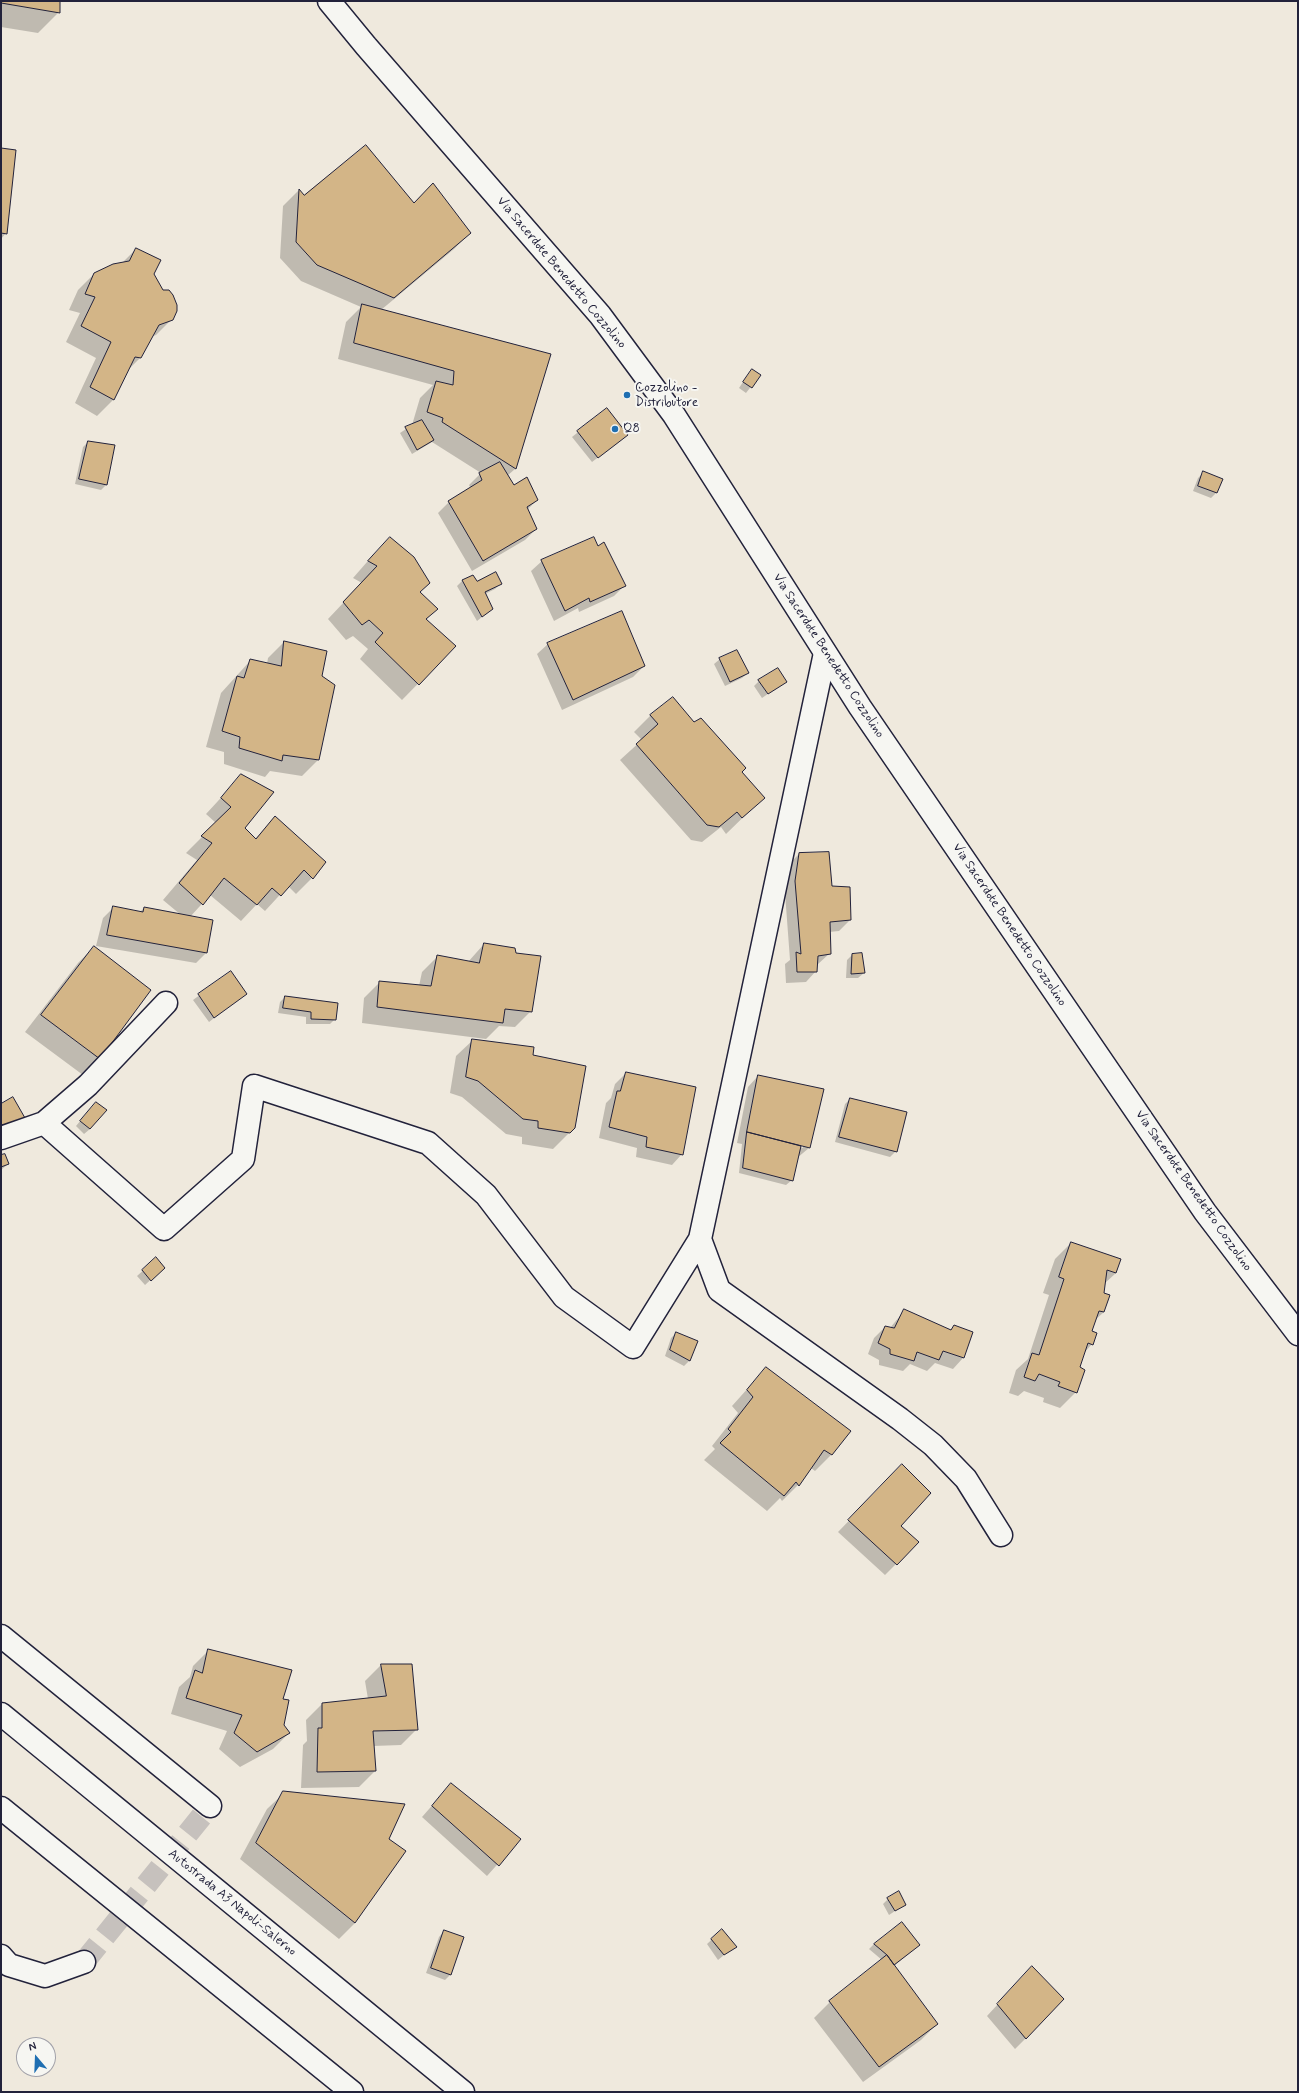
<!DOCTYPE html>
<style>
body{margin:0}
#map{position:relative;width:1299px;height:2093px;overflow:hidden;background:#efe9dd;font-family:Mynerve,sans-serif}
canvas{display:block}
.frame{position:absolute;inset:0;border:2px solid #22223b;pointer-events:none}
.north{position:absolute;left:16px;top:2037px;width:40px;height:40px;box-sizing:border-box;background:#f6f6f2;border:1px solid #a1a1a9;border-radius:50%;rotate:341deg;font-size:11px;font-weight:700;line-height:16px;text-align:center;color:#22223b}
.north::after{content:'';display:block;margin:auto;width:14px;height:18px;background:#1f6fb2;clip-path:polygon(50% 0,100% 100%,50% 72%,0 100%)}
</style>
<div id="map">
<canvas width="1299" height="2093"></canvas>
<div class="frame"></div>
<div class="north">N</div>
</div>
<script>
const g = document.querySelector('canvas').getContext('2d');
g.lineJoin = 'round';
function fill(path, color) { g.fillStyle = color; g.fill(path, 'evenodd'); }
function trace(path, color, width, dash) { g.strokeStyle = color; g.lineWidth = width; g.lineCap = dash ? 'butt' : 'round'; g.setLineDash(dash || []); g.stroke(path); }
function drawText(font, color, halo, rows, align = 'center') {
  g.font = font + ' Mynerve,sans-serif'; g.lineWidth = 4; g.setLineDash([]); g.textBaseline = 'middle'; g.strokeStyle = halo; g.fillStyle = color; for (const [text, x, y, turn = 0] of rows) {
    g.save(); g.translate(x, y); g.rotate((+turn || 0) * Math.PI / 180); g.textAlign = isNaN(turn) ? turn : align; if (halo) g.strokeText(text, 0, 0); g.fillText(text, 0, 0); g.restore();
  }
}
fill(new Path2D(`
 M1 1H59V12L38 33 1 27Z
 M1 149 6 233 1 239Z
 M299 190 304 197 413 204 470 233 454 249 381 310 550 355 515 469 507 476 513 486 537 500 527 510 536 529 525 540 472 571 438 513 449 502 471 489 469 485 481 473 432 442 412 454 400 433 412 425 420 398 433 385 338 359 346 322 361 307 301 281 280 258 283 206Z
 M136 249 153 274 172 319 156 335 151 337 140 358 128 370 113 400 97 416 75 403 96 358 66 342 80 313 69 310 78 290 94 274 122 263Z
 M760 375 746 393 739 388 747 376Z
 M607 409 621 440 592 462 572 437Z
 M88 442 106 485 101 490 75 484 83 447Z
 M1203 473 1221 479 1216 493 1211 498 1193 491 1198 478Z
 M597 547 625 585 614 596 579 612 578 608 554 621 531 571 542 561Z
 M374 554 436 609 426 620 455 646 402 700 360 659 368 649 353 636 346 640 328 619 362 583 353 578Z
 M472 576 477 582 501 583 495 589 485 594 492 609 477 621 457 586 462 581Z
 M284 642 326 652 321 676 334 685 318 760 302 776 270 771 265 777 224 764V752L206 747 221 693 250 661 267 664 268 658Z
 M548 644 644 666 633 677 562 710 537 654Z
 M720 659 748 673 742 678 725 686 714 664Z
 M759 681 785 682 762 698 754 686Z
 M673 699 693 724 763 798 726 834 721 827 702 842 691 840 620 760 642 740 634 732 650 716Z
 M241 776 244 828 255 839 275 817 324 862 312 878 296 894 288 886 265 911 257 904 241 921 210 895 190 917 207 952 196 963 96 946 103 918 114 907 140 912 144 908 181 915 163 900 197 860 186 853 216 823 206 814Z
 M799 854 831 887 850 920 839 931 829 932 830 953 817 965 816 971 806 982 786 983 785 964 790 960 785 893 788 865Z
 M484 944 531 1011 515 1027 499 1026 486 1039 362 1023 364 998 380 982 419 986 422 972 438 956 468 962Z
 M94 947 99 1059 83 1075 25 1032 78 963Z
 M852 955 864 973 858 978H846L847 960Z
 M231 972 245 994 209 1022 193 1000Z
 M285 997 335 1019 330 1024H306V1017L278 1013 280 1002Z
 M473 1040 532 1056 574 1128 553 1149 522 1144V1137L506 1134 462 1097 450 1093 456 1056Z
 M626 1073 682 1154 672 1165 636 1157 637 1148 599 1138 606 1103 611 1098 615 1084Z
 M758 1076 823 1089 809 1148 797 1158 792 1180 786 1185 739 1173 742 1144 737 1143 748 1087ZM796 1144 803 1145V1148L795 1146Z
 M850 1099 896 1151 890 1157 835 1142 845 1104Z
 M91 1108 90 1129 84 1134 76 1126Z
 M1 1156 8 1164 1 1170Z
 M1071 1243 1120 1260 1116 1273 1104 1284V1312L1095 1320 1091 1332 1092 1344 1084 1353 1078 1368 1076 1392 1060 1408 1043 1402 1044 1398 1024 1391 1018 1396 1009 1393 1016 1370 1028 1359 1049 1295 1043 1293 1055 1259Z
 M156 1259 158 1273 145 1285 137 1276Z
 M904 1311 950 1331 954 1326 972 1333 963 1358 953 1369 935 1363 927 1371 910 1364 903 1371 879 1365V1360L868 1354 874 1338 885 1327 890 1328Z
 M676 1333 697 1341 689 1361 684 1366 665 1356 671 1338Z
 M766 1368 831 1455 815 1471 811 1468 798 1485 782 1501 780 1498 767 1511 704 1460 715 1449 712 1446 738 1413 732 1406Z
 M902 1466 900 1526 918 1542 885 1575 838 1532Z
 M209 1650 282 1699 283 1725 289 1733 273 1749 240 1767 219 1749 227 1731 171 1714 179 1687 190 1677 193 1666Z
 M381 1665 417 1729 401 1745 373 1746 375 1771 359 1787 301 1788 303 1745 307 1741 306 1720 322 1704 368 1699 365 1681Z
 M451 1784 520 1839 487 1876 422 1817Z
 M284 1793 388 1840 405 1851 355 1923 339 1939 240 1859 267 1809Z
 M888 1899 904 1905 889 1915 883 1904Z
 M722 1930 735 1946 718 1960 707 1944Z
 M444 1931 462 1937 450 1975 445 1980 426 1973 439 1937Z
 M874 1944 919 1945 894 1966 937 2024 921 2040 863 2082 814 2018 830 2002 882 1960 869 1949Z
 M1022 1978 1026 2038 1015 2049 987 2016Z`), '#0003');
const building = new Path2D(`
 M1 1H60V13L1 3Z
 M366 145 414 203 433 183 471 233 394 298 317 265 296 242 299 189 304 195Z
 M1 148 16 150 7 234 1 233Z
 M136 248 161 260 154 274 163 290H169L173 295 177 305V311L173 320 159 325 141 358 135 357 114 400 90 387 111 342 81 326 95 297 85 294 94 273 113 264 129 261Z
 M362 304 551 354 516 469 442 422 443 418 427 412 436 381 453 385 454 371 354 343Z
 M752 369 761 375 752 388 743 382Z
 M607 408 628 435 598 458 577 431Z
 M422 420 434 440 417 450 405 427Z
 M88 441 115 445 107 485 79 479Z
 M500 462 514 485 527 477 538 500 527 507 537 529 483 561 448 501 482 480 479 473Z
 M1203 471 1223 479 1217 493 1198 486Z
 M390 537 414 557 430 583 420 592 438 609 426 619 456 646 419 685 375 642 383 633 369 620 362 625 343 602 377 566 368 561Z
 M594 537 598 546 604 542 626 586 590 602 589 598 565 611 541 560Z
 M496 572 502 584 485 592 493 609 482 617 462 580 473 575 477 581Z
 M622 611 645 666 573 700 547 643Z
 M284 641 327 651 322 676 335 685 319 760 283 755 282 761 239 748 240 737 222 731 237 676 244 678 250 659 281 666Z
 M737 650 749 673 730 682 719 658Z
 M778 668 787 682 768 694 758 680Z
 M673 697 694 722 701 718 746 768 742 772 765 798 742 818 737 812 719 827 707 825 636 744 658 724 650 715Z
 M241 774 274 792 245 828 256 839 275 816 326 862 313 879 304 870 281 896 272 888 257 905 224 878 203 905 179 883 212 843 201 836 231 807 221 798Z
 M829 852 832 886 850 887 851 920 830 922 831 954 818 956 817 972H797L796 952 801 954 795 881 799 853Z
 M113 906 143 912 144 907 213 920 207 953 107 935Z
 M484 943 515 948 516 953 541 956 532 1012 505 1009 503 1023 377 1007 379 981 431 986 437 955 479 963Z
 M94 946 151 990 100 1059 41 1015Z
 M862 953 865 973 851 974 852 954Z
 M231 971 247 994 214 1018 198 994Z
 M285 996 338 1003 336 1020 311 1019V1012L283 1008Z
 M472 1039 534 1047 533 1055 586 1066 575 1128 570 1133 538 1128V1121L523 1119 478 1081 466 1077Z
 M626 1072 696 1087 683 1155 646 1147 647 1137 609 1127 617 1091H620Z
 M758 1075 824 1089 810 1148 747 1132Z
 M13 1097 25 1118 18 1123 1 1125V1104Z
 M850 1098 907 1112 897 1152 839 1137Z
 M96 1102 107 1110 90 1129 80 1121Z
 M747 1132 801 1146 793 1181 743 1168Z
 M5 1154 9 1164 1 1167V1155Z
 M1071 1242 1121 1259 1116 1273 1107 1270 1104 1293 1110 1295 1104 1312 1099 1311 1092 1331 1097 1333 1093 1345 1088 1343 1080 1367 1085 1370 1077 1393 1058 1386 1060 1382 1039 1374 1035 1381 1024 1377 1032 1353 1039 1355 1064 1279 1059 1277Z
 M156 1257 165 1268 151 1281 142 1270Z
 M904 1309 951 1330 954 1325 973 1332 964 1358 943 1351 939 1360 917 1352 914 1361 890 1354V1349L878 1343 885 1326 894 1328Z
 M676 1332 698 1341 690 1361 670 1350Z
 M766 1367 851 1431 832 1455 824 1450 799 1486 796 1482 784 1496 720 1443 731 1432 728 1429 753 1397 747 1390Z
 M902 1464 931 1493 901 1526 919 1542 897 1565 848 1520Z
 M208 1649 292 1670 283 1699 289 1700 284 1725 290 1733 257 1752 234 1733 242 1715 186 1698 195 1670 202 1673Z
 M381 1664H412L418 1730 373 1731 376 1771 317 1772 318 1728H322V1703L386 1696Z
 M451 1783 521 1839 499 1866 432 1806Z
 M283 1791 405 1804 389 1839 406 1851 355 1923 256 1843Z
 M899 1891 906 1905 895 1911 887 1898Z
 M902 1922 920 1945 894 1965 887 1955 874 1944Z
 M722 1929 737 1947 724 1955 711 1939Z
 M444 1930 464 1937 451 1975 431 1968Z
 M887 1955 938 2024 879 2067 829 2001Z
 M1032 1966 1064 1999 1026 2039 997 2004Z`);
fill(building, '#d3b587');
trace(building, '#22223b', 1);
trace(new Path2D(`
 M84 1962 210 1806`), '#c6c1bd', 22, [22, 11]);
const minor = new Path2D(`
 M44 1123 164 1229 243 1159 254 1086 428 1143 486 1195 564 1297 633 1347 700 1239 825 653
 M1 1138 44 1123 88 1085 166 1003
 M700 1239 719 1290 900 1419 933 1445 966 1479 1001 1535
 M1 1636 210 1806
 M1 1956 9 1965 45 1976 84 1962`);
const secondary = new Path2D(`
 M329 1 366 46 600 315 674 415 860 707 1205 1212 1298 1334`);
const motorway = new Path2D(`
 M1 1714 463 2092
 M1 1808 352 2092`);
trace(minor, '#22223b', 25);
trace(secondary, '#22223b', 25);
trace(motorway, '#22223b', 25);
trace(minor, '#f6f6f2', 22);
trace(secondary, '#f6f6f2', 22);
trace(motorway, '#f6f6f2', 22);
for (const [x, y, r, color] of [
 [627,395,4,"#1f6fb2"],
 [615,429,4,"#1f6fb2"]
]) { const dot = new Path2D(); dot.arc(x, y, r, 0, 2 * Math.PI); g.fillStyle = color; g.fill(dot); trace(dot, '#f6f6f2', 1.5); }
drawText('13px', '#22223b', '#f6f6f2', [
 ["Via Sacerdote Benedetto Cozzolino",561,273,50],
 ["Via Sacerdote Benedetto Cozzolino",828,656,57],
 ["Via Sacerdote Benedetto Cozzolino",1009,925,56],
 ["Via Sacerdote Benedetto Cozzolino",1193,1191,55],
 ["Autostrada A3 Napoli-Salerno",232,1903,39]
]);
drawText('13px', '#22223b', '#f6f6f2', [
 ["Cozzolino -",635,388],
 ["Distributore",635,403],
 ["Q8",623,429]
], 'left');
</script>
